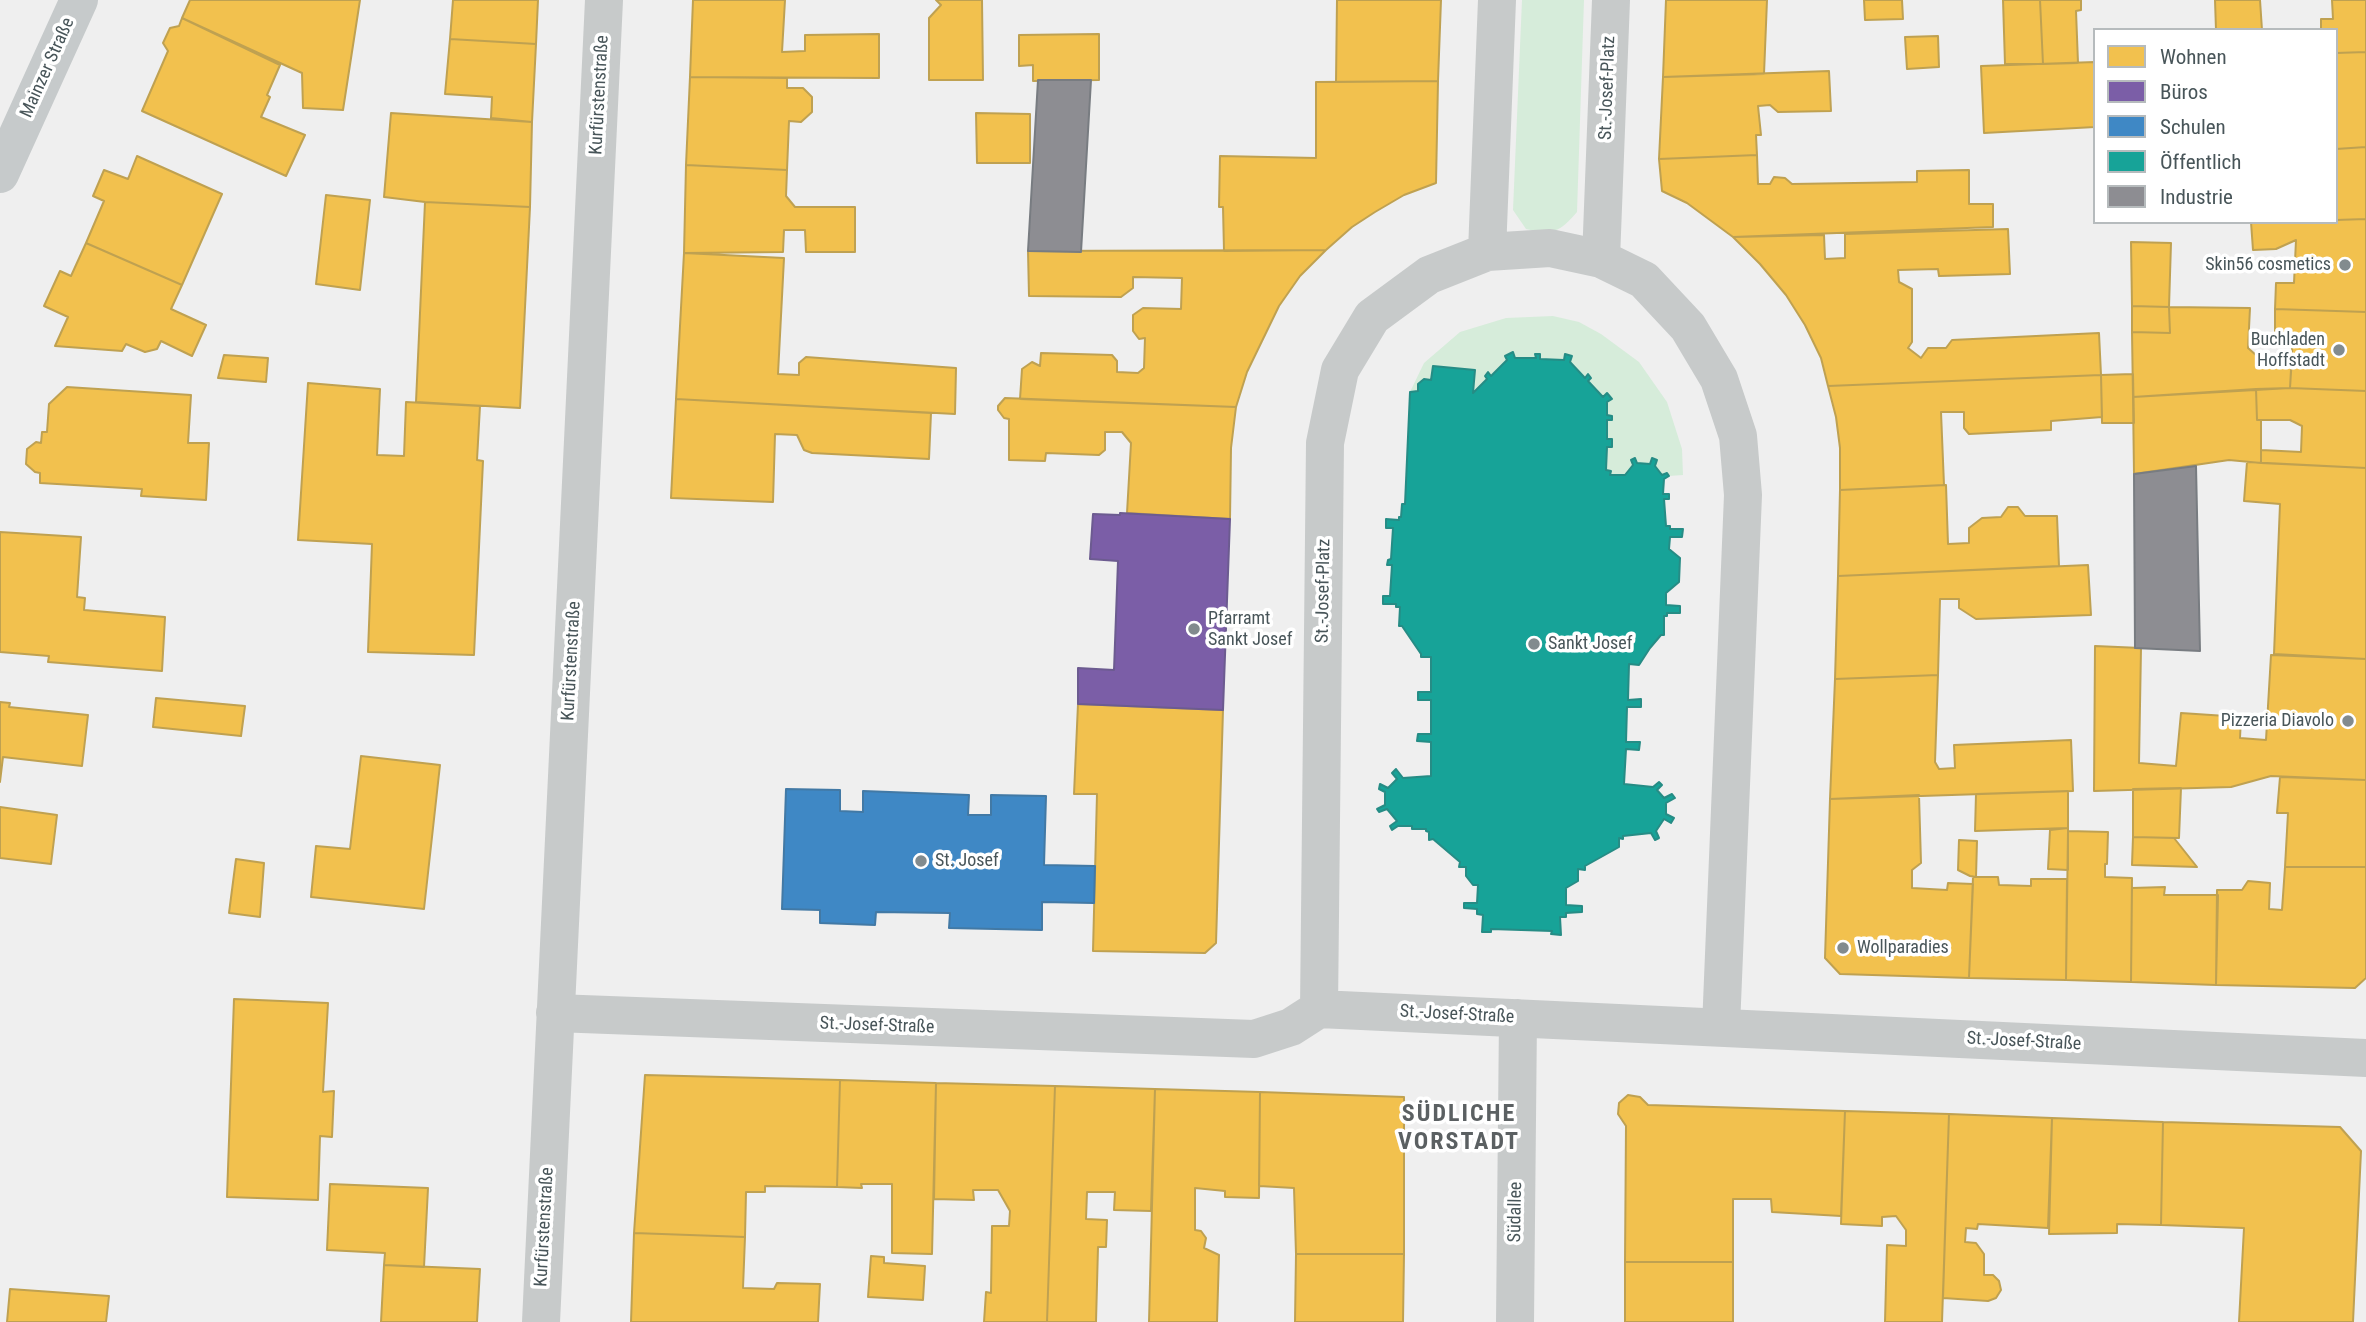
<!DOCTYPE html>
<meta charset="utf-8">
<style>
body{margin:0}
#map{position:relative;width:2366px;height:1322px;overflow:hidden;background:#efefef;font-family:"Roboto Condensed",sans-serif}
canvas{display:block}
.legend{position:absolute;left:2093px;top:28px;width:245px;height:196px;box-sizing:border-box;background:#fff;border:2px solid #b6bbbd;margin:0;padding:9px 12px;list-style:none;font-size:21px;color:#485559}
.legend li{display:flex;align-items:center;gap:14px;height:35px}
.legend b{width:35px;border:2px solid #b6bbbd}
</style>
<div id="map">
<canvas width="2366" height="1322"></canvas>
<ul class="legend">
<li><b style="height:19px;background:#f2c14e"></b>Wohnen</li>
<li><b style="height:19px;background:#7b5ea7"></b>Büros</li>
<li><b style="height:19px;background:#3f88c5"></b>Schulen</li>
<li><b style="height:19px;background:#17a398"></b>Öffentlich</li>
<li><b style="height:19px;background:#8d8d92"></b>Industrie</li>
</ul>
</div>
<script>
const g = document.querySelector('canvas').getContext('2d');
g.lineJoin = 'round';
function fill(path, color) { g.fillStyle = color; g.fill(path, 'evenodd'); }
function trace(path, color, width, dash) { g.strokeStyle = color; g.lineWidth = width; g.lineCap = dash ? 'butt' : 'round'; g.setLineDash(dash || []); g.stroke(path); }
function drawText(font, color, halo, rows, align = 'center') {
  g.font = font + ' "Roboto Condensed",sans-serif'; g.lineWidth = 7; g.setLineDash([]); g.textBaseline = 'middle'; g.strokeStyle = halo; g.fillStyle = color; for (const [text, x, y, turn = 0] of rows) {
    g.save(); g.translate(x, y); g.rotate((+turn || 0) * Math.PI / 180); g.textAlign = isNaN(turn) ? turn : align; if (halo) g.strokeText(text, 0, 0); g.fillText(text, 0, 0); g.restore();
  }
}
fill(new Path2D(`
 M1522 0H1584L1577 212C1559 233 1552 235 1526 229L1513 210Z
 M1553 316 1579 322 1601 334 1639 362 1667 402 1682 449 1683 475 1669 476 1667 473 1662 475 1650 464 1637 463 1635 458 1631 460 1633 465 1625 475H1610V471L1606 470 1607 447H1612V439H1607V420H1612V416L1607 415V402L1611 398 1607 394 1603 397 1588 381 1591 378 1589 375 1585 378 1570 362 1572 356 1566 354 1564 360 1540 359V354H1535L1536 358H1515L1512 353 1506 356 1507 360 1491 376 1487 373 1485 376 1487 379 1473 393 1474 370 1433 366 1431 380H1424L1418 391 1410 392 1424 363 1460 332 1506 318Z`), '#d6ecda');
const homes = new Path2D(`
 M190 0H360L343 110 303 108 302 73 182 18Z
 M453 0H538L536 44 450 39Z
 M693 0H785L782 52 805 51V35L879 34V78L690 77Z
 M936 0H982L983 80H929V18L941 5Z
 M1337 0H1441L1438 81 1336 82Z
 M1666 0H1767L1764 74 1663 77Z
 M1864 0H1902L1903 19 1865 20Z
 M2003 0H2040L2043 64H2005Z
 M2040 0H2081V10L2076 11 2078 63 2043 64Z
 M2215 0H2260L2262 30H2216Z
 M2332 0H2366V52L2336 53V30H2321V19H2333Z
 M182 18 280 65 267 95 270 97 261 117 305 135 286 176 142 111 168 51 163 43 170 28 179 26Z
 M1099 34V80L1033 81V65L1019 66V35Z
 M1938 36 1939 67 1907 69 1905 37Z
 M450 39 536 44 532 122 491 118 492 97 445 94Z
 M2366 52V147L2336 149V53Z
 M2095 62V127L1984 133 1981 66Z
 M1829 71 1831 111 1778 112 1770 105 1758 106 1761 135H1756L1757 155 1659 159 1663 77Z
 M690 77 787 78V88H803L812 97V112L801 122 789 121 787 170 686 165Z
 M1438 81 1436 183 1404 195 1375 212 1352 227 1326 250 1224 251 1223 207H1219L1220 156 1316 158V82Z
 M391 113 532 122 530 207 425 202 384 197Z
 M976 113 1030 114V163H977Z
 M2366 147V219L2336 220V149Z
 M1757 155 1758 184H1770L1774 177 1785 178 1792 184 1917 182V171L1969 170V204H1993V227L1733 237 1687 203 1662 191 1659 159Z
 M137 156 222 194 182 285 86 243 104 201 93 196 104 170 128 179Z
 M686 165 787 170 786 196 795 207H855V252H806L805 230H784L783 252 684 253Z
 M326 195 370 200 360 290 316 284Z
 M425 202 530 207 520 408 416 402Z
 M2366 219V312L2275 309 2276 283H2294L2296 240 2276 249 2253 250 2251 222H2336V220Z
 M2008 229 2010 274 1939 276 1938 269 1898 270 1899 282 1912 289V342L1908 348 1921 358 1928 348H1946L1952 340 2099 333 2101 375 1828 386 1821 358 1805 325 1786 295 1760 264 1733 237 1824 235 1825 259 1845 258V234Z
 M2131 242 2171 243 2169 307 2132 306Z
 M86 243 182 285 171 309 206 325 192 356 161 341 157 349 145 352 126 344 122 351 55 346 68 317 44 306 60 271 71 276Z
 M1326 250 1300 276 1279 306 1247 372 1236 407 1020 399 1022 369 1032 362 1040 366 1041 353 1112 355 1117 361V372L1138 373 1144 368 1145 338 1139 339 1133 331V315L1143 308 1181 309 1182 278 1133 277V288L1121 297 1029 296 1028 251Z
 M684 253 784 258 778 374 799 375V363L806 357 956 368 955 414 676 399Z
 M2132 306 2169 307 2170 333 2132 332Z
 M2169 307 2250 308 2248 348 2257 356 2292 357 2290 388 2133 397 2132 332 2170 333Z
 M2275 309 2366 312V391L2290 388 2293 333H2275Z
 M224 355 268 358 266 382 218 378Z
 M2133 374 2134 423H2102L2101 375Z
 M2101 375 2102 417 2051 421V430L1969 434 1964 428V412H1941L1944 485 1840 490V448L1836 417 1828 386Z
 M308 383 380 389 377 455 404 456 406 402 480 406 477 460 483 461 474 655 368 652 372 544 298 540Z
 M67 387 191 395 188 443H209L206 500 141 496 142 489 40 483V473L35 472 26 464 27 449 36 442 41 443 42 432H47L49 404Z
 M2290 388 2366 391V468L2261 463V450L2301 452 2302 426 2290 420H2257L2256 389Z
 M2256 389 2257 420H2261V463L2229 460 2134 474 2133 397Z
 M1005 398 1236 407 1231 448 1230 519 1127 513 1131 443 1122 432H1105V450L1099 455 1046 453 1045 461 1009 460V419L1004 418 998 410V406Z
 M676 399 931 413 929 459 812 453 804 450 797 435 775 434 773 502 671 498Z
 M2247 462 2366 468V659L2274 654 2280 504 2244 501Z
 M1946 485 1948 544 1969 543V528L1982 518 2001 517 2008 507H2018L2025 516H2057L2059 566 1838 576 1840 490Z
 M0 532 81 537 77 597 85 598 84 610 165 617 162 671 48 662 49 656 0 652Z
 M2088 565 2091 615 1976 619 1959 608V599H1940L1938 675 1835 679 1838 576Z
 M2095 646 2141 648 2139 763 2176 766 2181 713 2241 717 2240 738 2266 740 2271 655 2366 659V780L2271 776 2231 787 2094 791Z
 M1938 675 1935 762 1939 769 1955 768 1954 745 2071 740 2073 791 1830 799 1835 679Z
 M156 698 245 706 241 736 153 727Z
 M0 702 10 703 9 707 88 715 82 766 3 757 0 782Z
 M1078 704 1223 710 1216 943 1205 953 1093 951 1097 794H1074Z
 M361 756 440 765 424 909 311 897 316 846 350 849Z
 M2280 777 2366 780V867H2285L2288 813H2277Z
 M2181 788 2179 838 2133 837V789Z
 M2068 791V828L1975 831 1976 794Z
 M1919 795 1921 863 1912 870V888L1947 890 1948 883 1973 884 1969 978 1840 974 1825 958 1830 799Z
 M0 807 57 815 51 864 0 858Z
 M2068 828V870L2048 869 2050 830Z
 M2068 831 2108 832 2107 864H2105V877L2132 878 2131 982 2066 980Z
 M2133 837 2174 838 2197 867 2132 865Z
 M1959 840 1977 841 1976 877 1970 876 1958 870Z
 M236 859 264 863 260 917 229 913Z
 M2285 867H2366V978L2355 988 2216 985 2217 890H2242L2248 881 2270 883 2269 909 2282 910Z
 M1973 877H1998L1999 885 2031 886V879H2067L2066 980 1969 978Z
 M2165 887 2164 895H2218L2216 985 2131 982 2132 888Z
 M234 999 328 1003 323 1092 334 1091 332 1137 320 1136 318 1200 227 1197Z
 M645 1075 840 1080 837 1187 765 1186V1192H746L745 1237 634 1233Z
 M840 1080 936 1083 932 1254 892 1253V1184H861L862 1188 837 1187Z
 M936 1083 1055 1086 1047 1322H984L986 1292 991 1293 992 1226H1009L1010 1211 998 1190H973L974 1200 934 1199Z
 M1055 1086 1155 1089 1151 1211 1114 1210 1115 1192H1087L1086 1219 1107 1220 1106 1247H1098L1096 1322H1047Z
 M1155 1089 1260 1092 1259 1198 1225 1197V1191L1195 1188V1230L1201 1231 1206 1238 1204 1248 1219 1255 1217 1322H1149Z
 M1260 1092 1404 1097V1254H1296L1294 1188 1259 1186Z
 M1628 1095 1640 1097 1648 1105 1845 1111 1841 1216 1772 1212 1771 1199H1733V1262H1625L1626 1126 1618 1114 1619 1103Z
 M1845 1111 1949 1114 1942 1322H1885L1887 1245 1906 1246V1230L1896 1216 1882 1217V1226L1841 1224Z
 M1949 1114 2052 1118 2048 1228 1978 1224 1977 1229 1966 1228 1965 1242 1976 1243 1984 1254V1275H1993L1999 1281 2001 1290 1996 1298 1988 1301 1943 1298Z
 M2052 1118 2163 1122 2161 1225 2117 1224V1233L2049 1234Z
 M2163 1122 2340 1127 2361 1151 2353 1322H2239L2244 1228 2161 1225Z
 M330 1184 428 1188 424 1267 384 1265 385 1253 327 1250Z
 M634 1233 745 1237 743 1288 774 1289 777 1283 820 1284 818 1322H631Z
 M1296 1254H1404L1403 1322H1295Z
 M871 1256 884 1257V1263L925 1266 923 1300 868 1297Z
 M1625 1262H1733V1322H1625Z
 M384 1265 480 1269 477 1322H381Z
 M10 1289 109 1296 106 1322H7Z`);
fill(homes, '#f2c14e');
trace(homes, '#bfa151', 2);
const offices = new Path2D(`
 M1120 513 1230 519 1223 710 1078 704V668L1114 670 1118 561 1090 559 1093 514 1120 515Z`);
fill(offices, '#7b5ea7');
trace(offices, '#6c5b90', 2);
const schools = new Path2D(`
 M786 789 840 790V811L863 812V791L969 795 968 815H991V795L1046 796 1044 865 1095 866 1094 903 1042 902V930L949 928 950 913 876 912 875 925 820 923V910L782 909Z`);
fill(schools, '#3f88c5');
trace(schools, '#4279a5', 2);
const public = new Path2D(`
 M1513 352 1515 358H1536L1535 354H1540V359L1564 360 1565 354 1572 356 1570 362 1585 378 1588 374 1591 378 1588 381 1603 397 1607 393 1612 399 1607 402V415L1612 416V420H1607V439H1612V447H1607L1606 470 1611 471 1610 475H1625L1633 465 1631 460 1635 458 1637 463 1650 464 1652 458 1657 460 1655 466 1662 475 1667 473 1669 476 1664 479 1663 494H1669V499H1664L1666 526H1670V529H1683L1682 537H1670L1669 549 1680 558 1679 582 1666 593V605L1680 606V613H1667V616H1664V635H1661L1650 648 1639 665 1629 664 1628 700 1641 699V707H1627L1626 742H1640L1639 750 1626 749 1624 784 1653 787 1659 782 1662 785 1657 790 1664 798 1672 794 1675 798 1666 803V814L1674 818 1671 823 1664 819 1656 831 1659 838 1655 840 1651 833 1623 836V839L1619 838V847L1585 866V870L1578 869V881L1566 888V905L1582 906V912L1566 913V917H1560L1561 935 1551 934 1552 931 1491 929V932H1482L1483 915 1477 914V909L1464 908V903H1477L1478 885H1473L1466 876V867H1459L1460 862 1433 839 1429 840V832L1426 831V829H1412V826H1398L1392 830 1390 826 1397 821 1387 809 1379 812 1377 809 1385 805V792L1379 789 1380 784 1388 788 1397 779 1392 773 1396 769 1403 778 1431 776V742L1417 741 1418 734H1431V700H1418V692H1431V657H1421V654L1402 626H1399L1400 607H1396V604H1383V596H1390L1392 565H1387L1388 560 1391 559 1393 528H1386V519L1399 520V517H1401L1402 504H1405L1410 392 1418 391V384L1424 379 1431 380 1433 366 1475 370 1473 393 1487 379 1485 376 1488 372 1491 376 1507 360 1505 356Z`);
fill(public, '#17a398');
trace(public, '#268c85', 2);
const industry = new Path2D(`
 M1038 80H1091L1081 252 1028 251Z
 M2196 466 2200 651 2135 648 2134 474Z`);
fill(industry, '#8d8d92');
trace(industry, '#787c81', 2);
trace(new Path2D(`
 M1487 252 1497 0
 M1601 259 1611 0
 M1319 1009 1325 443 1340 370 1372 317 1429 275 1487 252 1550 248 1601 259 1644 280 1688 327 1719 379 1738 436 1743 495 1721 1027
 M555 1013 1254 1039 1291 1027 1319 1009 2366 1058
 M541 1322 604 0
 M1515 1322 1518 1018`), '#c7caca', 38);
trace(new Path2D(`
 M0 174 79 0`), '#c6cacb', 38);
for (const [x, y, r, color] of [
 [2345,265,7,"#828b8e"],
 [2339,350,7,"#828b8e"],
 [1194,629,7,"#828b8e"],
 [1534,644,7,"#828b8e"],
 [2348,721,7,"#828b8e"],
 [921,861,7,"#828b8e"],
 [1843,948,7,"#828b8e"]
]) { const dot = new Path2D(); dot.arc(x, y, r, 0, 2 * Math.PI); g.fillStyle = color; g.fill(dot); trace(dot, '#fff', 2.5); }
drawText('18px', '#485559', '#fff', [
 ["Mainzer Straße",48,68,-66],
 ["St.-Josef-Platz",1608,88,-88],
 ["Kurfürstenstraße",600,95,-87],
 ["St.-Josef-Platz",1324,591,-89],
 ["Kurfürstenstraße",572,661,-87],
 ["St.-Josef-Straße",1457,1015,3],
 ["St.-Josef-Straße",877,1026,2],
 ["St.-Josef-Straße",2024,1042,3],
 ["Südallee",1516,1212,-89],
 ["Kurfürstenstraße",545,1227,-87]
]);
drawText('18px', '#485559', '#fff', [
 ["Skin56 cosmetics",2331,265,"right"],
 ["Buchladen",2325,340,"right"],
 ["Hoffstadt",2325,361,"right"],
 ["Pfarramt",1208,619],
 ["Sankt Josef",1208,640],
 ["Sankt Josef",1548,644],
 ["Pizzeria Diavolo",2334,721,"right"],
 ["St. Josef",935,861],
 ["Wollparadies",1857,948]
], 'left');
g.letterSpacing = '2px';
drawText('bold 24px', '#5b6062', '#fff', [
 ["SÜDLICHE",1459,1115],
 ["VORSTADT",1459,1143]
]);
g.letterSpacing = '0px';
</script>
